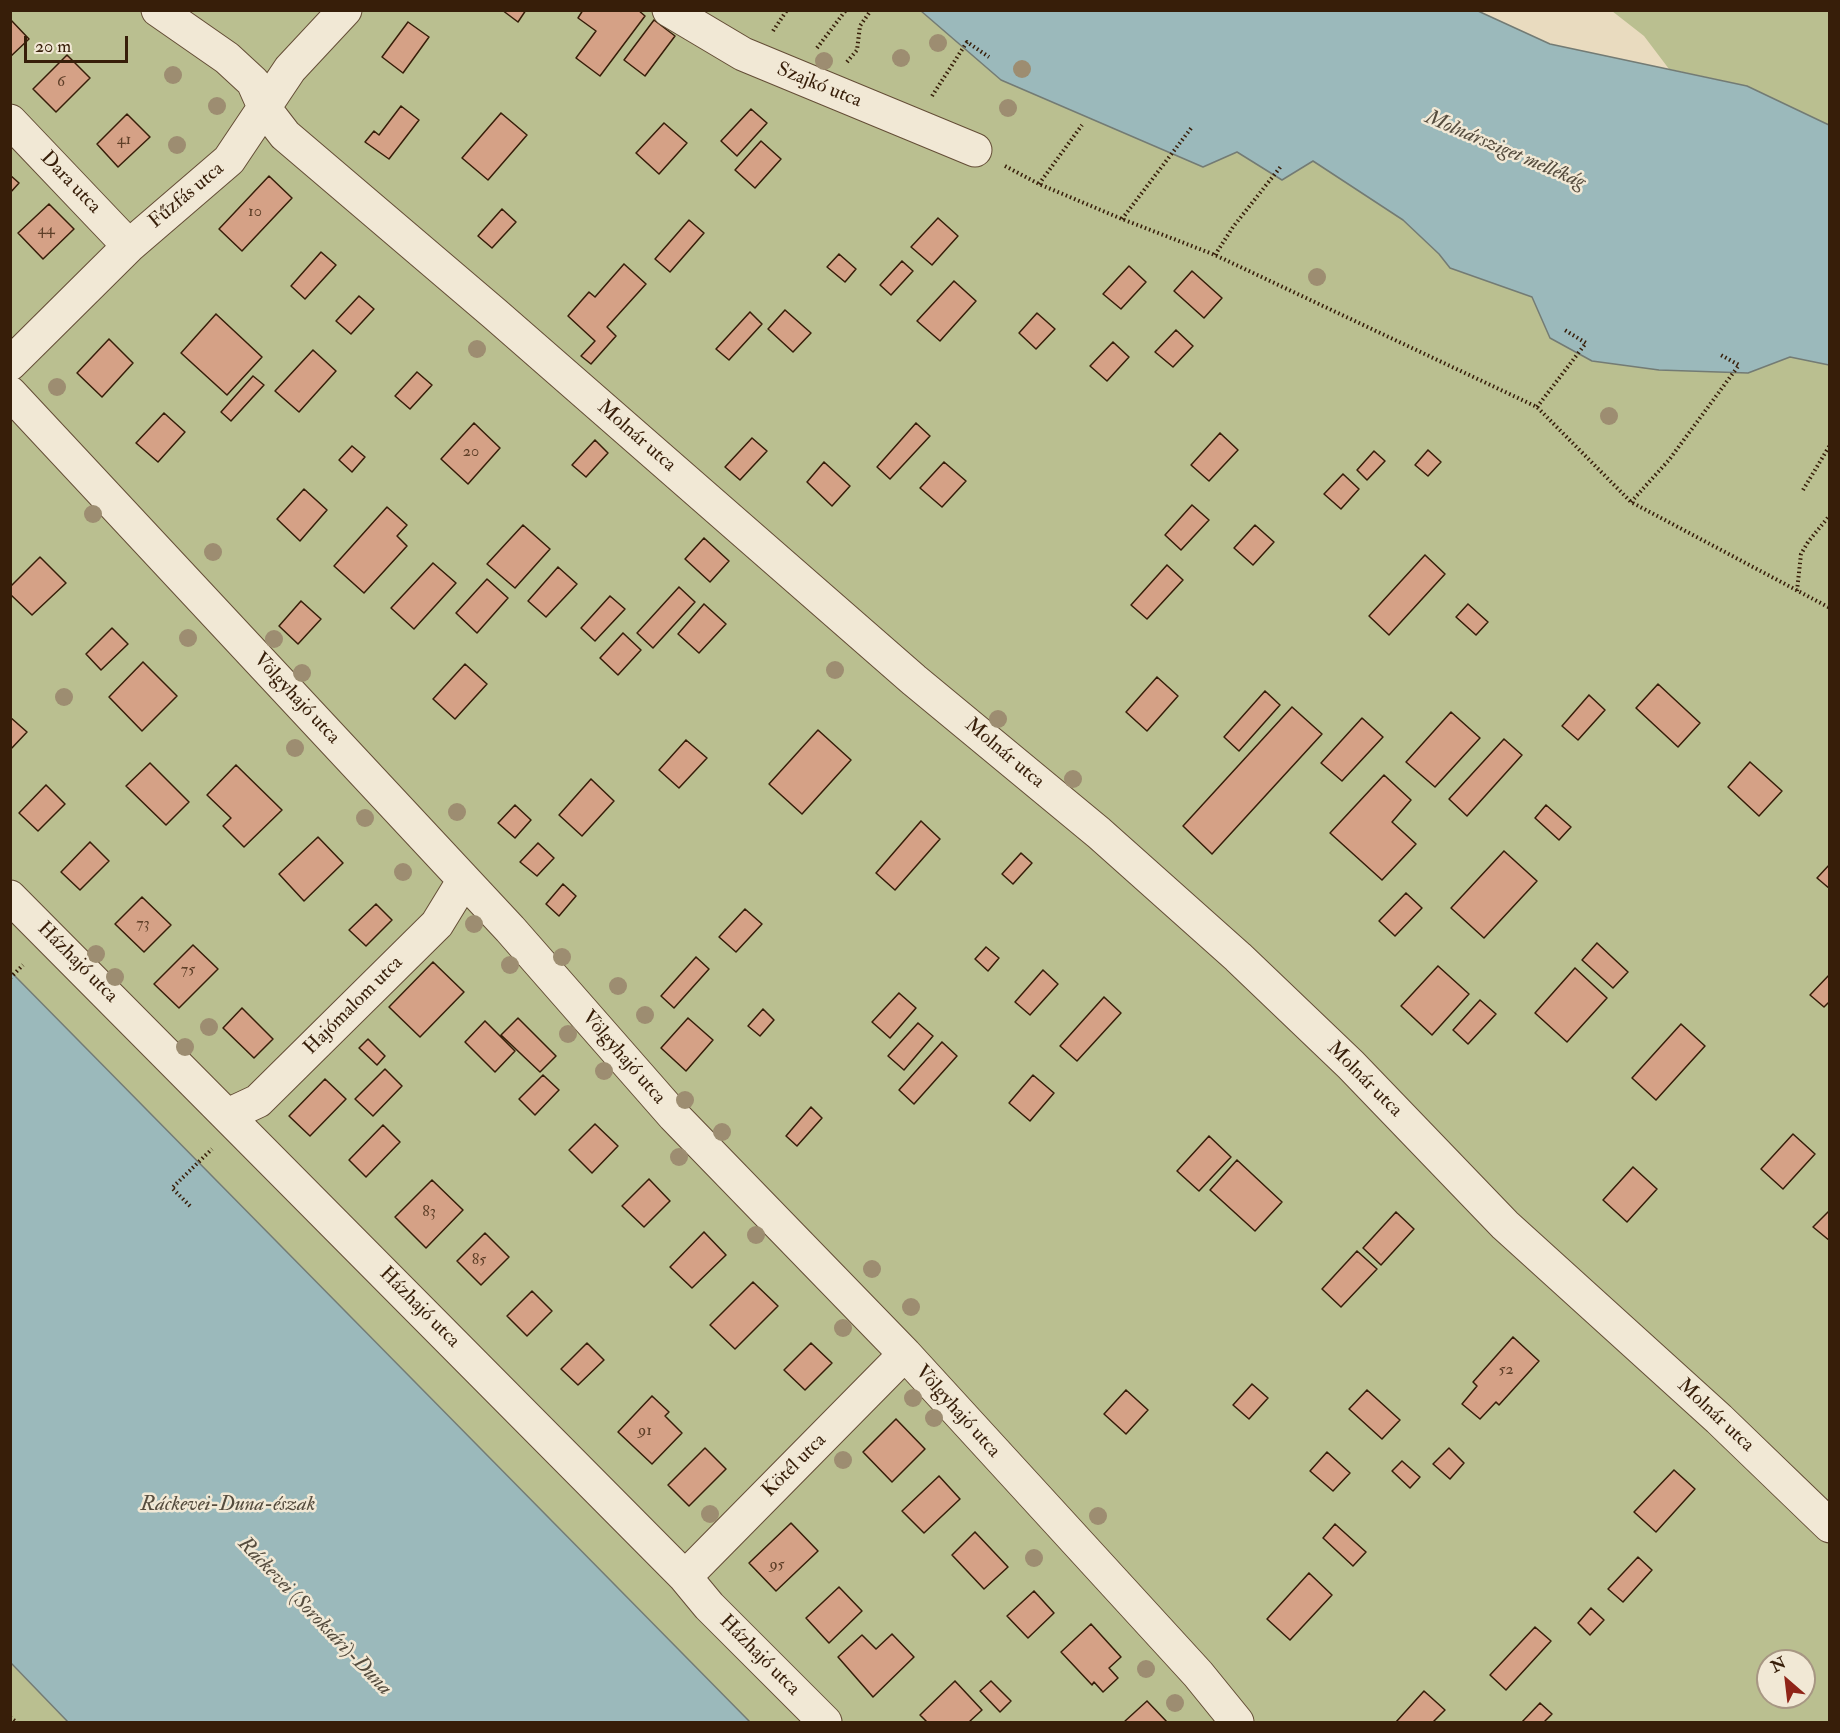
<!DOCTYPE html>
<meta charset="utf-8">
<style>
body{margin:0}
#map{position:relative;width:1840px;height:1733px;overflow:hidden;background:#e9dbbf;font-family:"IM FELL Double Pica",serif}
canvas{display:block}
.frame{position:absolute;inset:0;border:12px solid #371e09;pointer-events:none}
.north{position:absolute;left:1756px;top:1649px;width:60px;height:60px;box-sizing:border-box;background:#f1e8d5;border:2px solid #a79783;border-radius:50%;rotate:332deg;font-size:16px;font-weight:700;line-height:24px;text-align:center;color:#371e09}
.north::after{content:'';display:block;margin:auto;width:21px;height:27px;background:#8f2418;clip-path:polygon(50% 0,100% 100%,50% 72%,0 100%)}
.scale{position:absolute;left:24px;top:36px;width:104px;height:27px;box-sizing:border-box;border:3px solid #371e09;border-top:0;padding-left:8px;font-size:18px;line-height:21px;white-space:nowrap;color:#371e09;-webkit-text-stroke:4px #f1e8d5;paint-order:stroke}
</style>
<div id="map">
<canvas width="1840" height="1733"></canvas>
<div class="frame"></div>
<div class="north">N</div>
<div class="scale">20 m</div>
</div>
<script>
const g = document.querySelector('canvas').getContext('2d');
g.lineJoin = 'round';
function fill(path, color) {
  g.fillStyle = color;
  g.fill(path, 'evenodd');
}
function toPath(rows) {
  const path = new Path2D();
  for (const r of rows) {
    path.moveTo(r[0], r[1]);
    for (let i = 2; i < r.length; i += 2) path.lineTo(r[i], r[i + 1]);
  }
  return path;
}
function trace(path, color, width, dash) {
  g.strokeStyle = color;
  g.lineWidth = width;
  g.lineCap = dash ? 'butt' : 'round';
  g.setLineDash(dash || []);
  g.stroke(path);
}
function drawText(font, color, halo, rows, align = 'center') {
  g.font = font + ' "IM FELL Double Pica",serif';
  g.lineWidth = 5;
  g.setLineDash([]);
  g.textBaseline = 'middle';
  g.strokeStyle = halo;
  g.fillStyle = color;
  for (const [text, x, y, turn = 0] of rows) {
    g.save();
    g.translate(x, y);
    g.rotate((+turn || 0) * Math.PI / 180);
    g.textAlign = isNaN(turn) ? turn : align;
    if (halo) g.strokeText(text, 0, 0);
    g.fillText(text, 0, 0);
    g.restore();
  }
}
fill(toPath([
 [10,11,921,11,1001,80,1203,167,1237,152,1282,180,1313,161,1403,220,1439,254,1450,268,1532,297,1550,338,1748,373,1790,357,1829,365,1829,1722,750,1722,11,972],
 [1768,1661,1804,1661,1804,1697,1768,1697],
 [1612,11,1829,11,1829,125,1747,86,1669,69,1644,36],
 [10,1663,46,1699,68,1722,11,1722]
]), '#babf90');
const water = toPath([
 [921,11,1478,11,1550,44,1747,86,1829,125,1829,365,1790,357,1748,373,1659,370,1592,361,1550,338,1532,297,1450,268,1439,254,1403,220,1313,161,1282,180,1237,152,1203,167,1001,80,921,11],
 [11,972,750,1722,68,1722,11,1663,11,972]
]);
fill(water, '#9bb9bb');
trace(water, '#737b74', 1.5);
const building = toPath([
 [502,10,526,10,518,22,502,10],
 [583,10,638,10,645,16,600,76,576,58,596,31,578,18,583,10],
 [10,19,29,39,10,57,10,19],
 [654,20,675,36,645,76,624,60,654,20],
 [408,22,429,37,403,73,382,57,408,22],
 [67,55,90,78,56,112,33,89,67,55],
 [401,106,419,120,389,159,365,142,374,131,379,135,401,106],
 [751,109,767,123,737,156,721,141,751,109],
 [501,113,527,135,488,180,462,158,501,113],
 [127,114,150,137,118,167,97,144,127,114],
 [664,123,687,143,659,174,636,153,664,123],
 [761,141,781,159,755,188,735,170,761,141],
 [10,175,19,183,10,193,10,175],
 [269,176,292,198,242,251,219,229,269,176],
 [49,204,74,229,43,259,18,233,49,204],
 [502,209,516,222,492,248,478,236,502,209],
 [938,218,958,236,932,265,911,247,938,218],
 [689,220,704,233,670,272,655,259,689,220],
 [321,252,336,265,305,299,291,286,321,252],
 [839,254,856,269,845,282,827,267,839,254],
 [902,261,913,271,891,295,880,285,902,261],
 [624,264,646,284,607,327,616,336,591,364,581,356,595,341,568,316,589,292,595,297,624,264],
 [1129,266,1146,282,1121,309,1103,294,1129,266],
 [1192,271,1222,298,1204,318,1174,291,1192,271],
 [954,281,976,301,940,341,917,321,954,281],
 [359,296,374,309,351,334,336,321,359,296],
 [785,310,811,333,793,352,768,329,785,310],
 [750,312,762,324,729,360,716,349,750,312],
 [1037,313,1055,329,1036,349,1019,333,1037,313],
 [216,314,262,357,227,395,181,353,216,314],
 [1176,330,1193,346,1173,367,1155,352,1176,330],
 [109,339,133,363,102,397,77,373,109,339],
 [1113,342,1129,357,1107,381,1090,366,1113,342],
 [313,350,336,371,299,412,275,391,313,350],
 [417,372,432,385,410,409,395,396,417,372],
 [253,376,264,385,231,421,221,412,253,376],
 [164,413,185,432,158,462,136,443,164,413],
 [474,423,500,448,468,484,441,459,474,423],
 [916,423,930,436,890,479,877,467,916,423],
 [1220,433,1238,450,1209,481,1191,465,1220,433],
 [752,438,767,451,740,480,725,467,752,438],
 [595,440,608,453,586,477,572,465,595,440],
 [352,446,365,457,352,472,339,460,352,446],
 [1428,450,1441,462,1428,476,1415,465,1428,450],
 [1374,451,1385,461,1367,480,1357,470,1374,451],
 [824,462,850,486,832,506,807,482,824,462],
 [944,462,966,481,942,507,920,488,944,462],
 [1343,474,1359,489,1341,509,1324,494,1343,474],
 [304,489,327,510,300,541,277,519,304,489],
 [1192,505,1209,520,1181,550,1165,535,1192,505],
 [387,507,407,525,397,536,407,546,364,593,334,566,387,507],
 [523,525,550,549,515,588,487,564,523,525],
 [1255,525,1274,542,1253,565,1234,548,1255,525],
 [704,538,729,561,710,582,685,559,704,538],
 [1425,555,1445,574,1389,635,1369,616,1425,555],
 [40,557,66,583,32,615,10,594,10,587,40,557],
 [433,563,456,583,414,629,391,608,433,563],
 [1167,565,1183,580,1147,619,1131,605,1167,565],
 [558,567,577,584,546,617,528,601,558,567],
 [487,579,508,598,477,633,456,613,487,579],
 [679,587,695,602,653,648,637,633,679,587],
 [610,596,625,609,595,641,581,628,610,596],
 [301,601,321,619,298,644,279,626,301,601],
 [704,604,726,624,699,653,678,634,704,604],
 [1468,604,1488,622,1476,635,1456,617,1468,604],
 [112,628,128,644,101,670,86,654,112,628],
 [623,633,641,650,618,675,600,658,623,633],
 [143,662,177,696,142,731,109,697,143,662],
 [465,664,487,684,455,719,433,699,465,664],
 [1157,677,1178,696,1147,731,1126,712,1157,677],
 [1658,684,1700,723,1678,747,1636,708,1658,684],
 [1265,691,1280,705,1239,751,1224,737,1265,691],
 [1589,695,1605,710,1578,740,1562,726,1589,695],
 [1292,707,1322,734,1212,854,1183,826,1292,707],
 [1451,712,1480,738,1435,787,1406,762,1451,712],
 [10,717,27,732,10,750,10,717],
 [1362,718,1383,737,1342,781,1321,763,1362,718],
 [818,730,851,760,802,814,769,784,818,730],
 [1504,739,1522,755,1467,816,1449,799,1504,739],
 [686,740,707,758,679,788,659,770,686,740],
 [1750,762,1782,791,1759,816,1728,787,1750,762],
 [150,763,189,802,166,825,126,786,150,763],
 [236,765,282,810,244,847,223,826,231,818,207,795,236,765],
 [1384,775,1411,800,1392,822,1416,844,1382,880,1330,833,1384,775],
 [591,779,614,801,582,836,559,815,591,779],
 [46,785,65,804,38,831,19,813,46,785],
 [515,805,531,820,515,838,498,823,515,805],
 [1546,805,1571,827,1559,840,1535,818,1546,805],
 [921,821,940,839,895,890,876,873,921,821],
 [318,837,343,863,304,901,279,874,318,837],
 [90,842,109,861,80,890,61,872,90,842],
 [538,843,554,858,537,876,520,862,538,843],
 [1504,851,1537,881,1484,938,1451,908,1504,851],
 [1021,853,1032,863,1013,884,1002,874,1021,853],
 [1830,864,1830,889,1817,878,1830,864],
 [563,884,576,896,559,916,546,904,563,884],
 [1406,893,1422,908,1395,936,1379,921,1406,893],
 [142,897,171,925,144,952,115,924,142,897],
 [376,904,392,920,366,946,349,930,376,904],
 [745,909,762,924,736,952,719,937,745,909],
 [1597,943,1628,972,1613,988,1582,960,1597,943],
 [193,945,218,969,179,1008,154,984,193,945],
 [986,947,999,958,988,971,975,959,986,947],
 [696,957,709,969,674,1008,661,996,696,957],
 [433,962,464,992,420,1037,389,1007,433,962],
 [1438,966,1469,994,1432,1035,1401,1006,1438,966],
 [1575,968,1607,998,1567,1042,1535,1013,1575,968],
 [1043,970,1058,984,1030,1015,1015,1002,1043,970],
 [1830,974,1830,1001,1824,1007,1810,995,1830,974],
 [899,993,916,1008,890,1038,872,1022,899,993],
 [1104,997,1121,1013,1077,1061,1060,1046,1104,997],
 [1480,1000,1496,1014,1468,1044,1453,1030,1480,1000],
 [242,1008,273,1039,254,1058,223,1028,242,1008],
 [763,1009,774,1020,760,1036,748,1026,763,1009],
 [518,1018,556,1056,540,1072,501,1035,518,1018],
 [688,1018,713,1040,686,1071,661,1048,688,1018],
 [485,1021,515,1051,495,1072,465,1042,485,1021],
 [918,1023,933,1036,904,1070,888,1056,918,1023],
 [1681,1024,1705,1046,1656,1100,1632,1078,1681,1024],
 [368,1039,385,1056,377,1065,359,1048,368,1039],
 [942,1042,957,1056,914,1104,899,1090,942,1042],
 [385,1069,402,1086,373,1116,355,1099,385,1069],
 [543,1075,559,1090,535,1115,519,1099,543,1075],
 [1033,1075,1054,1093,1030,1121,1009,1103,1033,1075],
 [325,1079,346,1099,310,1136,289,1116,325,1079],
 [811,1107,822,1118,797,1146,786,1136,811,1107],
 [595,1124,618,1146,592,1173,569,1150,595,1124],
 [383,1125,400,1142,366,1177,349,1160,383,1125],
 [1793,1134,1815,1154,1783,1189,1761,1169,1793,1134],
 [1209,1136,1231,1157,1199,1191,1177,1171,1209,1136],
 [1237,1160,1282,1202,1255,1231,1210,1190,1237,1160],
 [1633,1167,1657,1189,1627,1222,1603,1200,1633,1167],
 [649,1179,670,1201,644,1227,622,1206,649,1179],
 [432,1180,463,1210,426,1248,395,1217,432,1180],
 [1830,1210,1830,1241,1813,1227,1830,1210],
 [1396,1212,1414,1229,1381,1265,1363,1248,1396,1212],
 [704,1232,726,1255,692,1288,670,1267,704,1232],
 [485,1233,509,1257,481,1285,457,1261,485,1233],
 [1357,1251,1377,1269,1341,1307,1322,1289,1357,1251],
 [753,1282,778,1306,735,1349,710,1325,753,1282],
 [532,1291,552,1311,527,1336,507,1316,532,1291],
 [1513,1337,1539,1361,1499,1405,1496,1402,1480,1419,1462,1404,1477,1386,1473,1382,1513,1337],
 [587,1343,604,1360,578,1385,561,1369,587,1343],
 [811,1343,832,1363,805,1390,784,1370,811,1343],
 [1252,1384,1268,1398,1249,1419,1233,1405,1252,1384],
 [1126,1390,1148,1410,1126,1434,1104,1414,1126,1390],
 [1367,1390,1400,1420,1382,1439,1349,1409,1367,1390],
 [652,1396,669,1412,665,1416,682,1433,652,1464,618,1432,652,1396],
 [896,1419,925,1449,892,1482,863,1452,896,1419],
 [705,1448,726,1469,689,1506,668,1485,705,1448],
 [1449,1448,1464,1463,1450,1479,1433,1464,1449,1448],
 [1327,1452,1350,1473,1333,1491,1310,1471,1327,1452],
 [1402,1461,1420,1477,1410,1488,1392,1471,1402,1461],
 [1674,1470,1695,1489,1656,1532,1634,1512,1674,1470],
 [939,1476,960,1499,924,1533,902,1511,939,1476],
 [791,1523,818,1551,776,1591,749,1563,791,1523],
 [1335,1524,1366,1552,1353,1566,1323,1538,1335,1524],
 [975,1532,1008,1567,984,1589,952,1555,975,1532],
 [1638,1557,1652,1570,1623,1602,1608,1589,1638,1557],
 [1309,1573,1332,1595,1290,1640,1267,1619,1309,1573],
 [839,1587,862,1611,829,1643,806,1618,839,1587],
 [1034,1591,1054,1613,1028,1638,1007,1616,1034,1591],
 [1591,1608,1604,1620,1590,1635,1578,1623,1591,1608],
 [1091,1624,1121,1657,1109,1668,1118,1678,1103,1692,1094,1682,1092,1685,1061,1652,1091,1624],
 [1535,1627,1551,1641,1506,1690,1490,1675,1535,1627],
 [892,1634,914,1657,873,1697,838,1657,862,1635,876,1649,892,1634],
 [955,1681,982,1710,969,1722,927,1722,920,1715,955,1681],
 [991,1681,1011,1701,1000,1712,980,1691,991,1681],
 [1424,1691,1445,1710,1433,1722,1396,1722,1424,1691],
 [1147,1701,1167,1722,1124,1722,1147,1701],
 [1540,1703,1552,1714,1544,1722,1522,1722,1540,1703]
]);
fill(building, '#d5a186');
trace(building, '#371e09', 1.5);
const minor = toPath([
 [158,10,227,58,253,82,265,109,285,135,495,314,914,680,1099,833,1238,957,1351,1065,1505,1225,1719,1419,1830,1526],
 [669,10,743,54,975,150],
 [10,121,129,246],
 [10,364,129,246,229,160,290,69,345,10],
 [10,393,510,929,674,1116,905,1354,1198,1674,1237,1722],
 [10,897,685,1577,709,1606,825,1722],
 [228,1115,258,1101,437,924,464,880],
 [685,1577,905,1354]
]);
trace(minor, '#644d36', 35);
trace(toPath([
 [773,31,787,10],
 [817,48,846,10],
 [847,62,857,50,860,26,871,10],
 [932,96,967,42,989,57],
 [1005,166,1039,184,1122,219,1215,255,1537,407,1631,502,1830,608],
 [1039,184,1082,125],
 [1122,219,1192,127],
 [1215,255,1233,227,1282,165],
 [1537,407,1586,343,1563,329],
 [1803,490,1830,445],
 [1631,502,1669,460,1739,365,1719,354],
 [1797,591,1801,554,1808,542,1830,515],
 [10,978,23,965],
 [190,1206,172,1188,212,1149],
 [10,1717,16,1722]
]), '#371e09', 4, [1.5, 3]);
trace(minor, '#f1e8d5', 33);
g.fillStyle = '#9d8d71';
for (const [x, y] of [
 [938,43],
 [901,58],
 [824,61],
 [1022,69],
 [173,75],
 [217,106],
 [1008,108],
 [177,145],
 [1317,277],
 [477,349],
 [57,387],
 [1609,416],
 [93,514],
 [213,552],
 [188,638],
 [274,639],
 [835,670],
 [302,673],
 [64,697],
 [998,719],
 [295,748],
 [1073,779],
 [457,812],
 [365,818],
 [403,872],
 [474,924],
 [96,954],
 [562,957],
 [510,965],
 [115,977],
 [618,986],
 [645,1015],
 [209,1027],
 [568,1034],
 [185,1047],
 [604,1071],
 [685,1100],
 [722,1132],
 [679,1157],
 [756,1235],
 [872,1269],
 [911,1307],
 [843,1328],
 [913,1398],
 [934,1418],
 [843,1460],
 [710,1514],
 [1098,1516],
 [1034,1558],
 [1146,1669],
 [1175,1703]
]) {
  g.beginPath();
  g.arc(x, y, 9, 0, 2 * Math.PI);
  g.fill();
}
drawText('16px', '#5e3f28', null, [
 ["6",61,83],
 ["41",124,141],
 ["10",255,213],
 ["44",46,231],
 ["20",471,453],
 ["73",143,925],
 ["75",188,971],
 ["83",429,1213],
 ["85",479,1261],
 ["52",1506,1371],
 ["91",645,1432],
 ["95",777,1566]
]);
drawText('20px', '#371e09', '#f1e8d5', [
 ["Szajkó utca",819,86,22],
 ["Dara utca",70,183,46],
 ["Fűzfás utca",187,196,-40],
 ["Molnár utca",636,437,41],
 ["Völgyhajó utca",296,699,47],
 ["Molnár utca",1004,754,40],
 ["Házhajó utca",77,963,45],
 ["Hajómalom utca",354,1006,-45],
 ["Völgyhajó utca",623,1058,49],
 ["Molnár utca",1364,1080,45],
 ["Házhajó utca",419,1308,45],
 ["Völgyhajó utca",957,1412,48],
 ["Molnár utca",1715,1416,43],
 ["Kötél utca",795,1466,-45],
 ["Házhajó utca",759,1656,45]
]);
drawText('italic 21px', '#554c3e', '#f1e8d5', [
 ["Molnársziget mellékág",1505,151,23],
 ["Ráckevei-Duna-észak",228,1505],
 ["Ráckevei (Soroksári)-Duna",314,1617,46]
]);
</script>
